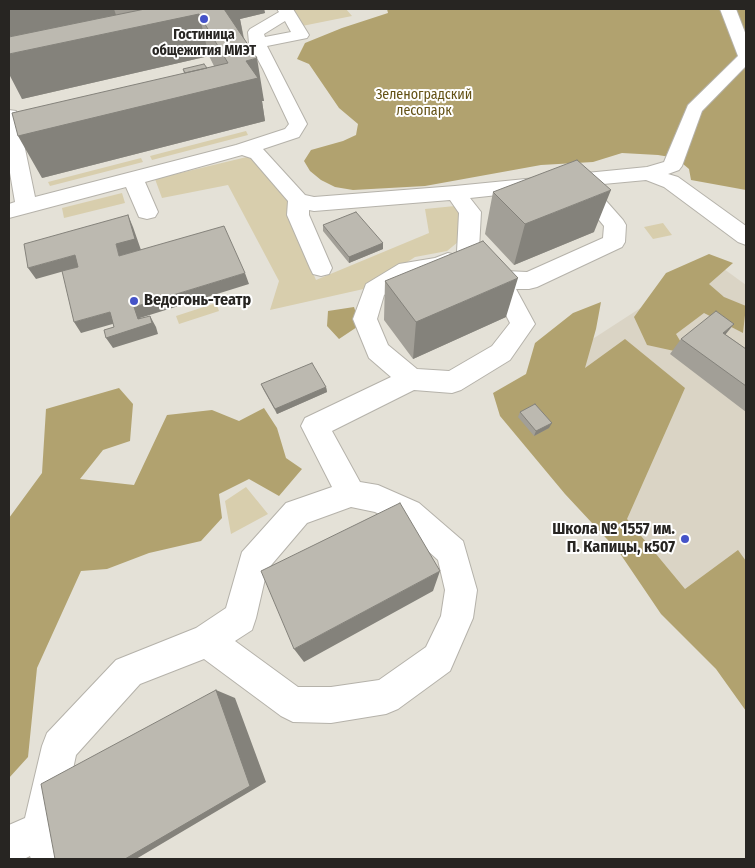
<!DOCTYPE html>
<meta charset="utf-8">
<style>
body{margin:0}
#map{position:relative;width:755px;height:868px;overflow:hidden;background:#e4e1d7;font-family:"Fira Sans Condensed",sans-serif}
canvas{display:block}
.frame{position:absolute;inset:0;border:10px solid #272522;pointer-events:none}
</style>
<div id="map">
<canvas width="755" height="868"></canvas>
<div class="frame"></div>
</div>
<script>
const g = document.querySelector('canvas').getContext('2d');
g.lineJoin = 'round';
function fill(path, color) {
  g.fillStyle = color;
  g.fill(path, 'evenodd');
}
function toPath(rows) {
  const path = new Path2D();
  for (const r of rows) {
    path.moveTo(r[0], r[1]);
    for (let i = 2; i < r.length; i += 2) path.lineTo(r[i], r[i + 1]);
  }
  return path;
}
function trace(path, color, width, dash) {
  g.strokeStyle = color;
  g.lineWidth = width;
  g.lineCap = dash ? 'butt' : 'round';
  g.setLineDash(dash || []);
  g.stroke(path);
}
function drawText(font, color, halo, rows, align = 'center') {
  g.font = font + ' "Fira Sans Condensed",sans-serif';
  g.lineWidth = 4;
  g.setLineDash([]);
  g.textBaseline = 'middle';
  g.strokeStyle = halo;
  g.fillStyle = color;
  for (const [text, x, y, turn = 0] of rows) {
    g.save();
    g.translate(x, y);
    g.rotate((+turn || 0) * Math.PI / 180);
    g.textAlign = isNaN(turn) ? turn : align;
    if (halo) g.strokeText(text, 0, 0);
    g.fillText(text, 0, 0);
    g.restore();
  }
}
fill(toPath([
 [713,261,746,285,746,679,500,399]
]), '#dad4c5');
fill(toPath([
 [291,9,346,9,352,16,302,26],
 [246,131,248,135,152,160,150,156],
 [251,156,290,199,291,223,316,280,429,233,425,209,455,206,463,215,458,242,447,251,415,257,368,288,270,310,279,281,228,185,162,198,155,179],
 [141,158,143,162,50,186,48,182],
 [122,193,125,203,64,218,62,208],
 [663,223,672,235,653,239,644,227],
 [216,303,219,311,179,324,176,316],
 [246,487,268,514,231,534,225,501]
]), '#d8cead');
fill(toPath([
 [387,9,746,9,746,190,691,180,689,169,676,158,658,155,622,153,593,162,541,165,425,186,353,190,335,187,321,180,310,171,304,161,311,150,343,141,356,135,358,124,339,108,309,64,297,59,305,43,342,28,388,13],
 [709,254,733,263,709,284,724,297,746,306,743,333,704,313,676,334,688,354,647,345,634,317,666,273],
 [601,302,596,329,585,368,625,339,685,388,627,519,685,589,738,550,746,561,746,711,716,669,661,614,619,552,565,494,500,416,493,393,526,374,535,343,573,313],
 [354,307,360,325,339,339,327,326,328,311],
 [119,388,133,404,130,441,103,450,80,479,134,485,167,415,212,410,239,421,264,408,277,428,286,458,302,469,279,496,249,479,219,494,222,518,201,541,149,553,107,569,81,571,37,668,28,757,9,778,9,518,42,473,46,409]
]), '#b1a26f');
const minor = toPath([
 [277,9,293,9,309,35,307,38,267,46,307,124,299,137,263,149,305,195,314,197,455,186,647,167,664,162,688,105,738,56,720,9,736,9,746,35,746,66,702,111,682,166,679,170,668,174,678,177,746,226,746,245,738,242,664,187,646,180,582,186,600,194,623,220,626,225,625,242,622,247,537,287,529,289,516,289,535,324,510,360,461,390,452,393,414,390,332,431,360,482,378,485,419,503,463,541,477,590,473,618,450,671,398,709,386,714,331,723,293,722,281,716,204,659,140,684,76,755,60,830,71,859,31,859,30,856,24,859,9,859,9,825,25,818,42,746,47,733,116,660,196,628,226,608,242,552,286,503,332,487,301,426,305,418,391,377,369,358,353,319,366,284,399,264,435,258,448,253,456,255,459,261,456,267,440,273,413,277,384,295,377,319,388,345,417,369,449,371,492,346,510,323,490,284,460,258,457,252,459,213,450,200,314,211,309,210,309,215,332,268,329,274,321,276,313,274,310,268,287,215,288,201,251,158,242,155,145,182,158,212,155,217,147,219,139,217,126,187,9,218,9,204,15,202,9,167,9,110,16,111,18,115,35,197,236,145,285,129,289,124,263,69,249,43,248,32,250,29,279,12,277,9],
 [285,21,291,32,265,37,264,34,285,21],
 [563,188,565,195,586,204,604,226,603,238,527,272,505,271,479,249,481,212,470,198,563,188],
 [351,507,375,512,397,523,438,560,445,590,441,616,426,647,379,680,331,687,298,687,235,641,252,630,256,618,267,570,307,523,351,507]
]);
trace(minor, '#b5b2aa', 2);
fill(minor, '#fff');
fill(toPath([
 [9,9,264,9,265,13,240,19,244,38,264,101,262,101,265,121,42,178,184,73,183,69,207,68,214,66,209,56,22,99],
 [493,192,594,232,514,265,485,234],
 [323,225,383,243,383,249,349,263,323,231],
 [385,281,506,317,413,359,384,320],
 [725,334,746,349,746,412,670,354,681,339],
 [261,384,326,387,327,392,277,414,263,389],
 [520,412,549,428,534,436,518,417]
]), '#a29f97');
fill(toPath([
 [9,9,114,9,116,15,9,37],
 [142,9,182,9,199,14,209,56,22,99,9,74,9,54,147,25],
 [221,9,264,9,265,13,240,19,244,41],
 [257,58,264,101,262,101,265,121,42,178,18,136,246,61],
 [611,190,594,232,514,265,525,224],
 [128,215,133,227,141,250,119,256,116,244],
 [383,243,383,249,349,263,349,257],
 [75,255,82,266,36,279,28,268],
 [245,273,249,284,140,318,143,326,150,316,156,327,158,334,113,348,106,338,134,307],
 [518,278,506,317,413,359,416,322],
 [110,312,116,323,81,333,74,322],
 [734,324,721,340,723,333],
 [326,387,327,392,277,414,275,409],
 [552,423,549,428,534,436,536,431],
 [440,571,433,591,304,662,294,649],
 [216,690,235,698,266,782,136,859,125,859]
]), '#84827b');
const building = toPath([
 [145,9,224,9,257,58,246,61,258,78,18,136,12,113,228,63,199,14,9,54,9,37,145,9],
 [204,64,207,68,185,73,183,69,204,64],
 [577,160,611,190,525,224,493,192,577,160],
 [356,212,383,243,349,257,323,225,356,212],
 [128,215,135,239,116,244,119,256,224,226,245,273,134,307,138,319,150,316,152,323,106,338,104,330,114,327,110,312,74,322,62,271,78,267,75,255,28,268,24,244,128,215],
 [483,241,518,278,416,322,385,281,483,241],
 [716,311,734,324,723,333,746,349,746,386,681,339,716,311],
 [312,363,326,387,275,409,261,384,312,363],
 [535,404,552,423,536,431,520,412,535,404],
 [400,503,440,571,294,649,261,571,400,503],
 [216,690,250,786,125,859,55,859,41,784,216,690]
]);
fill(building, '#bcb9b0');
trace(building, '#84827b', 1);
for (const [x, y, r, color] of [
 [204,19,5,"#4553c8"],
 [134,301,5,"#4553c8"],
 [685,539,5,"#4553c8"]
]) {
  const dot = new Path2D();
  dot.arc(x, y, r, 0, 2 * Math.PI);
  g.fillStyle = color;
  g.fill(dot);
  trace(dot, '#fff', 2);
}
drawText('bold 14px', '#272522', '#fff', [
 ["Гостиница",204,35],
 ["общежития МИЭТ",204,51]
]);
drawText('14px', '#645216', '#fff', [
 ["Зеленоградский",424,95],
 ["лесопарк",424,111]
]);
drawText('bold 16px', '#272522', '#fff', [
 ["Ведогонь-театр",144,301],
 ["Школа № 1557 им.",675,530,"right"],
 ["П. Капицы, к507",675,548,"right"]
], 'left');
</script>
